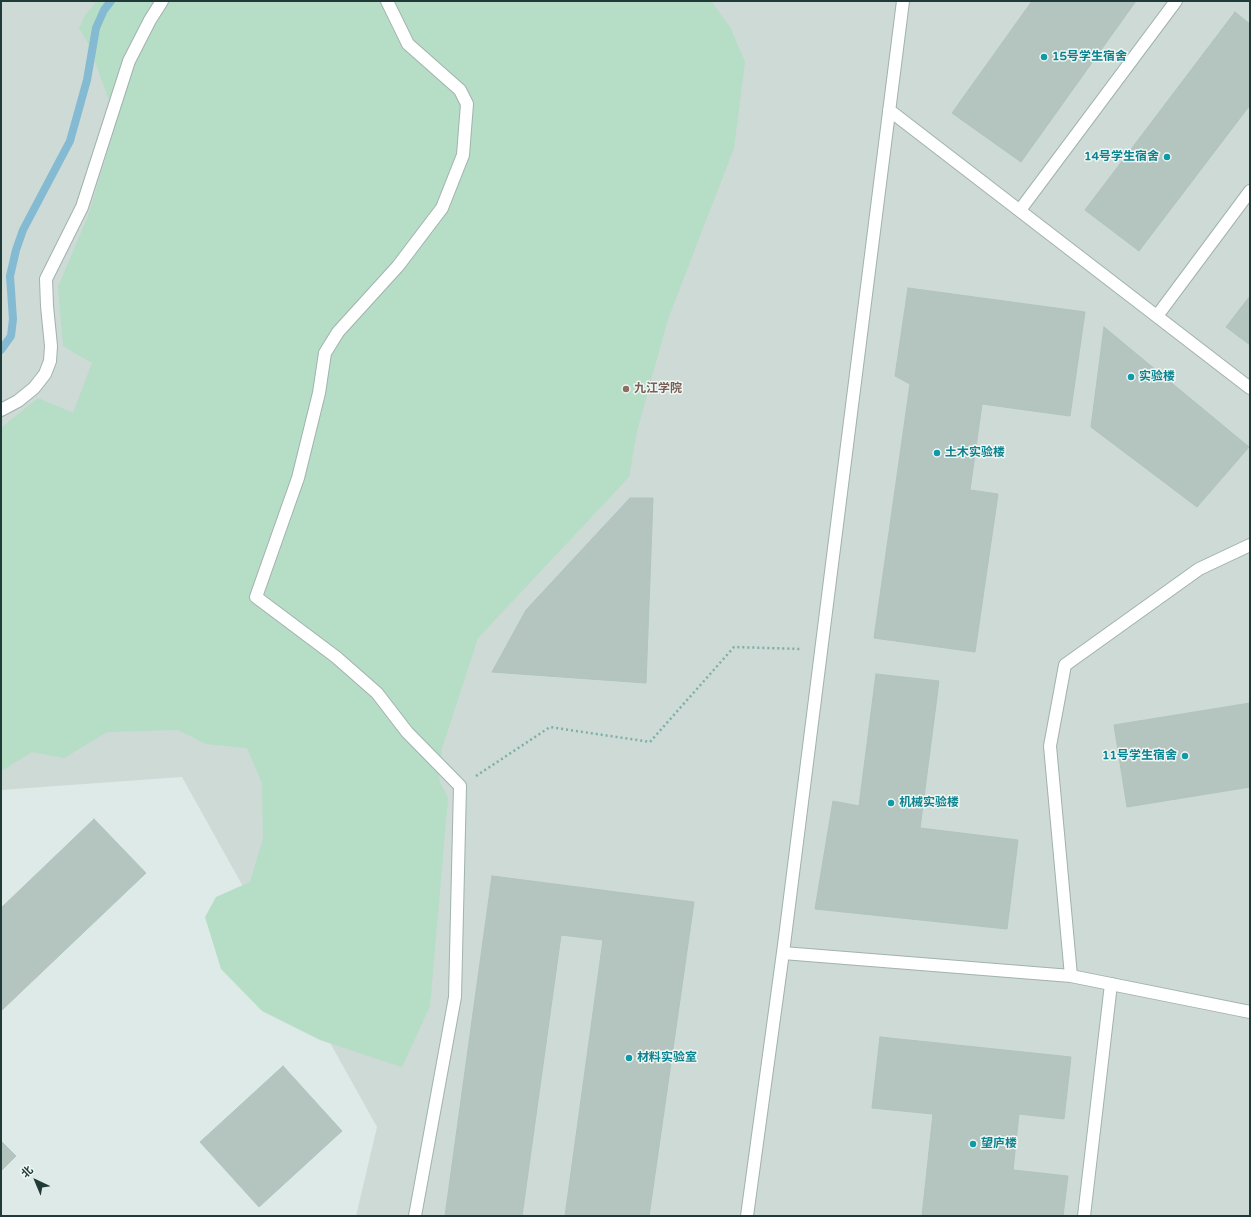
<!DOCTYPE html>
<meta charset="utf-8">
<style>
body{margin:0}
#map{position:relative;width:1251px;height:1217px;overflow:hidden;background:#deeae7;font-family:"Varela Round","Noto Sans SC",sans-serif}
canvas{display:block}
.frame{position:absolute;inset:0;border:2px solid #1f3a37;pointer-events:none}
.north{position:absolute;left:16px;top:1161px;width:40px;height:40px;-webkit-text-stroke:3px #eff7f4;paint-order:stroke;rotate:316deg;font-size:11px;font-weight:700;line-height:16px;text-align:center;color:#1f3a37}
.north::after{content:'';display:block;margin:auto;width:14px;height:18px;background:#1f3a37;clip-path:polygon(50% 0,100% 100%,50% 72%,0 100%)}
</style>
<div id="map">
<canvas width="1251" height="1217"></canvas>
<div class="frame"></div>
<div class="north">北</div>
</div>
<script>
const g = document.querySelector('canvas').getContext('2d');
g.lineJoin = 'round';
function fill(path, color) {
  g.fillStyle = color;
  g.fill(path, 'evenodd');
}
function toPath(rows) {
  const path = new Path2D();
  for (const r of rows) {
    path.moveTo(r[0], r[1]);
    for (let i = 2; i < r.length; i += 2) path.lineTo(r[i], r[i + 1]);
  }
  return path;
}
function trace(path, color, width, dash) {
  g.strokeStyle = color;
  g.lineWidth = width;
  g.lineCap = dash ? 'butt' : 'round';
  g.setLineDash(dash || []);
  g.stroke(path);
}
function drawText(font, color, halo, rows, align = 'center') {
  g.font = font + ' "Varela Round","Noto Sans SC",sans-serif';
  g.lineWidth = 3;
  g.setLineDash([]);
  g.textBaseline = 'middle';
  g.strokeStyle = halo;
  g.fillStyle = color;
  for (const [text, x, y, turn = 0] of rows) {
    g.save();
    g.translate(x, y);
    g.rotate((+turn || 0) * Math.PI / 180);
    g.textAlign = isNaN(turn) ? turn : align;
    if (halo) g.strokeText(text, 0, 0);
    g.fillText(text, 0, 0);
    g.restore();
  }
}
fill(toPath([
 [1,1,1250,1,1250,1216,356,1216,377,1127,182,777,1,790]
]), '#cddad6');
fill(toPath([
 [97,1,711,1,730,27,745,62,734,148,668,319,637,431,629,477,478,638,442,748,439,780,448,798,430,1006,402,1067,320,1040,262,1011,221,969,205,917,216,897,250,882,263,839,262,783,247,748,206,744,178,730,107,732,64,758,32,752,1,771,1,428,38,398,73,413,92,363,63,346,58,287,88,216,115,127,110,103,89,45,79,28,86,14]
]), '#b6ddc6');
trace(toPath([
 [1,350,11,336,13,319,10,276,16,250,23,230,70,141,87,80,96,28,104,10,111,1]
]), '#84bad2', 8);
const building = toPath([
 [1032,1,1136,1,1021,162,952,113,1032,1],
 [1235,12,1250,24,1250,105,1139,251,1085,210,1235,12],
 [908,288,1085,312,1070,416,982,404,970,490,998,494,975,652,874,638,910,384,895,376,908,288],
 [1250,296,1250,345,1226,327,1250,296],
 [1104,327,1249,447,1197,507,1091,427,1104,327],
 [630,498,653,498,646,683,492,672,526,610,630,498],
 [876,674,939,681,920,828,1018,840,1007,929,815,909,833,801,859,806,876,674],
 [1250,703,1250,787,1127,807,1114,725,1250,703],
 [94,819,146,873,1,1011,1,908,94,819],
 [492,876,694,902,649,1216,565,1216,603,940,561,935,522,1216,445,1216,492,876],
 [880,1037,1071,1057,1064,1119,1019,1114,1013,1170,1068,1176,1063,1216,922,1216,933,1114,872,1108,880,1037],
 [283,1066,342,1131,259,1207,200,1142,283,1066],
 [1,1141,16,1156,1,1171,1,1141]
]);
fill(building, '#b4c5c0');
trace(building, '#b1c4bf', 1);
const service = toPath([
 [387,1,408,44,460,90,467,104,463,155,442,208,398,266,338,332,325,353,319,393,298,478,256,597,336,657,377,693,407,732,460,786,455,997,415,1216],
 [889,110,1250,388],
 [1020,210,1176,1],
 [1157,316,1250,191],
 [1,410,18,401,34,388,45,374,50,361,51,346,47,306,46,279,82,207,129,61,150,20,162,1],
 [747,1216,784,945,903,1],
 [1084,1216,1111,984]
]);
const minor = toPath([
 [1250,545,1199,569,1065,665,1050,746,1071,976,1250,1012],
 [783,953,1071,976]
]);
trace(service, '#a1b2af', 14);
trace(minor, '#a1b2af', 14);
trace(toPath([
 [476,776,550,727,650,742,734,647,801,649]
]), '#7eafa7', 2.5, [2, 3]);
trace(service, '#fff', 12);
trace(minor, '#fff', 12);
for (const [x, y, r, color] of [
 [1044,57,4,"#0f9aa8"],
 [1167,157,4,"#0f9aa8"],
 [1131,377,4,"#0f9aa8"],
 [626,389,4,"#8d6e63"],
 [937,453,4,"#0f9aa8"],
 [1185,756,4,"#0f9aa8"],
 [891,803,4,"#0f9aa8"],
 [629,1058,4,"#0f9aa8"],
 [973,1144,4,"#0f9aa8"]
]) {
  const dot = new Path2D();
  dot.arc(x, y, r, 0, 2 * Math.PI);
  g.fillStyle = color;
  g.fill(dot);
  trace(dot, '#eff7f4', 1.5);
}
drawText('bold 12px', '#0d838f', '#eff7f4', [
 ["15号学生宿舍",1052,57],
 ["14号学生宿舍",1159,157,"right"],
 ["实验楼",1139,377],
 ["土木实验楼",945,453],
 ["11号学生宿舍",1177,756,"right"],
 ["机械实验楼",899,803],
 ["材料实验室",637,1058],
 ["望庐楼",981,1144]
], 'left');
drawText('bold 12px', '#785e54', '#eff7f4', [
 ["九江学院",634,389]
], 'left');
</script>
